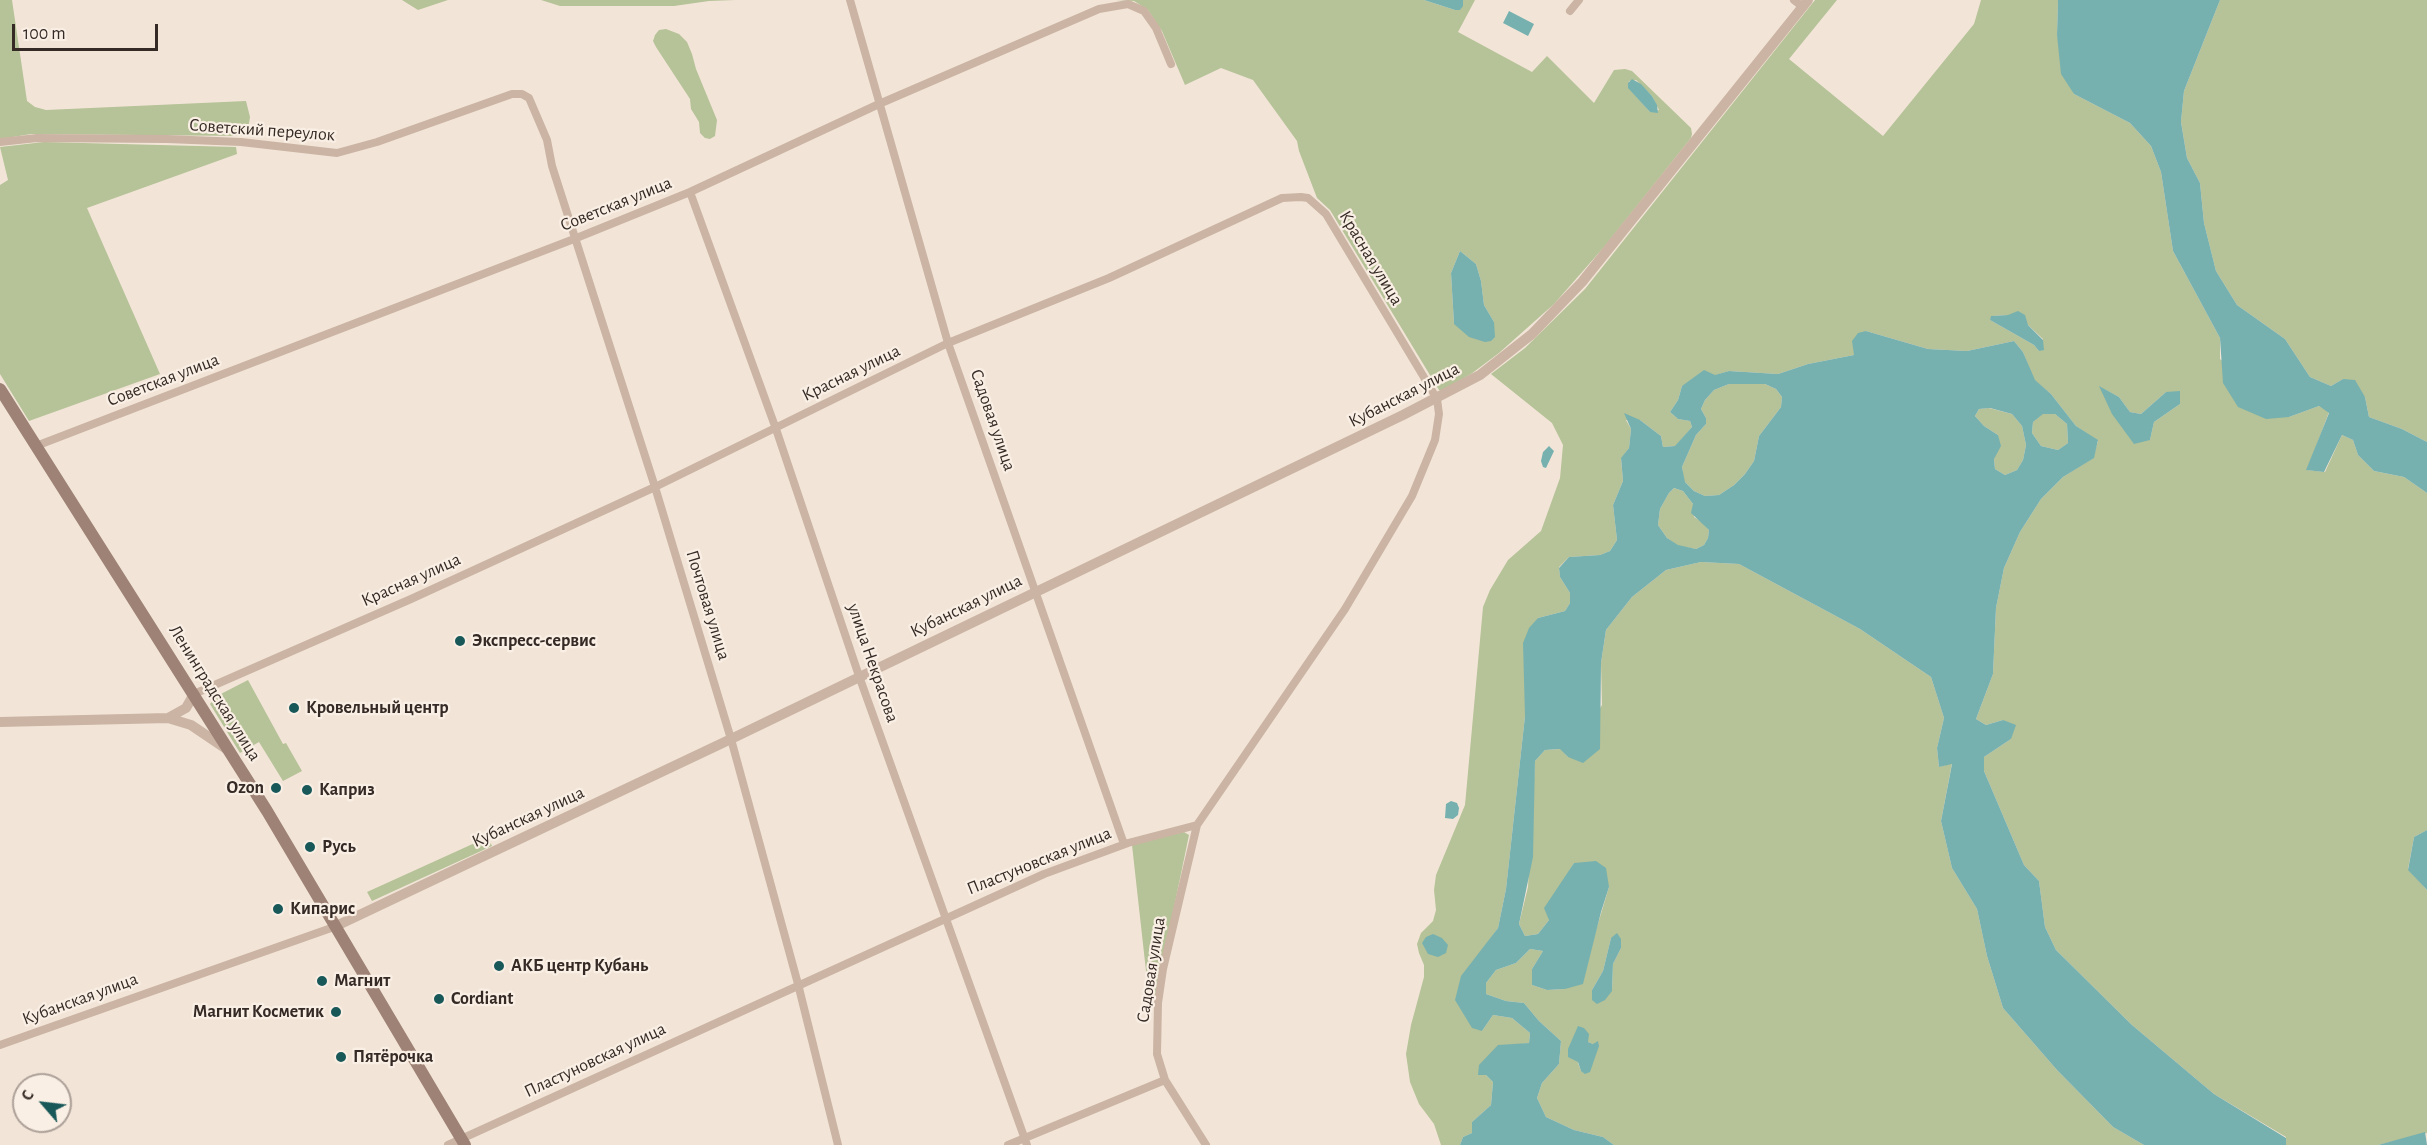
<!DOCTYPE html>
<meta charset="utf-8">
<style>
body{margin:0}
#map{position:relative;width:2427px;height:1145px;overflow:hidden;background:#f2e5d8;font-family:"Alegreya Sans",sans-serif}
canvas{display:block}
.north{position:absolute;left:12px;top:1073px;width:60px;height:60px;box-sizing:border-box;background:#faefe4;border:2px solid #aca098;border-radius:50%;rotate:298deg;font-size:16px;font-weight:700;line-height:24px;text-align:center;color:#362a26}
.north::after{content:'';display:block;margin:auto;width:21px;height:27px;background:#195859;clip-path:polygon(50% 0,100% 100%,50% 72%,0 100%)}
.scale{position:absolute;left:12px;top:24px;width:146px;height:27px;box-sizing:border-box;border:3px solid #362a26;border-top:0;padding-left:8px;font-size:18px;line-height:21px;white-space:nowrap;color:#362a26;-webkit-text-stroke:4px #faefe4;paint-order:stroke}
</style>
<div id="map">
<canvas width="2427" height="1145"></canvas>
<div class="north">С</div>
<div class="scale">100 m</div>
</div>
<script>
const g = document.querySelector('canvas').getContext('2d');
g.lineJoin = 'round';
function fill(path, color) {
  g.fillStyle = color;
  g.fill(path, 'evenodd');
}
function toPath(rows) {
  const path = new Path2D();
  for (const r of rows) {
    path.moveTo(r[0], r[1]);
    for (let i = 2; i < r.length; i += 2) path.lineTo(r[i], r[i + 1]);
  }
  return path;
}
function trace(path, color, width, dash) {
  g.strokeStyle = color;
  g.lineWidth = width;
  g.lineCap = dash ? 'butt' : 'round';
  g.setLineDash(dash || []);
  g.stroke(path);
}
function drawText(font, color, halo, rows, align = 'center') {
  g.font = font + ' "Alegreya Sans",sans-serif';
  g.lineWidth = 4.5;
  g.setLineDash([]);
  g.textBaseline = 'middle';
  g.strokeStyle = halo;
  g.fillStyle = color;
  for (const [text, x, y, turn = 0] of rows) {
    g.save();
    g.translate(x, y);
    g.rotate((+turn || 0) * Math.PI / 180);
    g.textAlign = isNaN(turn) ? turn : align;
    if (halo) g.strokeText(text, 0, 0);
    g.fillText(text, 0, 0);
    g.restore();
  }
}
fill(toPath([
 [0,0,12,0,27,101,35,107,46,110,246,101,250,117,247,136,31,134,0,139],
 [402,0,448,0,418,10],
 [541,0,735,0,709,1,674,6,560,6],
 [1116,0,1424,0,1455,10,1460,10,1463,0,1475,0,1458,32,1532,72,1547,56,1594,103,1614,70,1625,69,1632,71,1691,128,1692,134,1691,138,1604,247,1554,304,1499,353,1471,374,1443,390,1439,390,1330,210,1317,198,1299,151,1297,141,1253,80,1221,68,1185,85,1162,31,1148,10,1134,1],
 [1636,80,1652,96,1659,110,1650,112,1628,87,1629,81],
 [1460,251,1476,264,1481,281,1484,305,1494,322,1454,324,1451,273],
 [1815,0,1837,0,1789,59,1883,136,1974,24,1981,0,2058,0,2057,35,2074,94,2130,123,2151,146,2161,172,2173,251,2220,338,2220,359,2289,417,2319,406,2329,412,2307,470,2325,472,2342,435,2353,440,2358,455,2374,471,2404,477,2427,493,2427,830,2414,837,2408,869,2427,890,2427,1133,2378,1145,2286,1145,2286,1137,2214,1094,2132,1025,2056,950,2045,927,2039,881,2024,865,1984,771,1984,757,2011,739,2003,720,1986,725,1976,719,1993,674,1996,608,2004,568,2020,532,2041,499,2063,477,2093,458,2098,441,2076,426,2051,394,2034,380,2023,352,2014,341,1967,351,1928,349,1866,331,1854,355,1808,364,1778,374,1729,371,1682,386,1678,400,1670,412,1678,419,1690,421,1692,427,1676,446,1663,447,1661,436,1640,420,1626,420,1631,429,1629,448,1621,459,1623,481,1613,505,1617,540,1610,551,1600,555,1569,557,1559,567,1560,577,1570,593,1570,603,1565,611,1538,618,1525,681,1525,716,1506,889,1498,928,1481,952,1482,1031,1493,1015,1512,1018,1530,1033,1529,1043,1515,1045,1486,1075,1493,1082,1491,1105,1472,1122,1472,1133,1463,1137,1460,1145,1441,1145,1434,1124,1419,1104,1410,1082,1406,1054,1411,1025,1424,977,1424,965,1419,953,1417,944,1421,933,1433,921,1436,910,1434,890,1436,875,1465,805,1483,607,1490,590,1508,560,1541,531,1560,478,1563,445,1552,423,1491,374,1525,348,1585,289],
 [2008,315,2028,325,2043,339,2039,351,2034,345,1990,320,1992,316],
 [2100,387,2119,397,2130,412,2141,414,2166,392,2180,404,2154,422,2150,440],
 [2220,0,2427,0,2427,442,2402,429,2369,417,2365,397,2343,379,2331,386,2310,377,2285,339,2237,305,2216,271,2204,223,2200,183,2187,158,2181,122,2184,91],
 [666,29,679,34,687,42,692,54,696,69,717,120,715,136,710,139,705,138,700,133,699,122,691,109,690,99,656,47,653,41,655,35,659,30],
 [44,142,236,147,237,154,87,208,160,374,29,421,0,374,0,185,8,180,0,147],
 [1729,384,1765,384,1776,389,1782,397,1781,407,1759,436,1754,461,1745,474,1734,485,1719,495,1705,496,1694,491,1684,481,1682,467,1696,435,1706,424,1706,418,1701,409,1705,400,1714,390],
 [1989,408,2012,414,2022,426,2026,445,2023,460,2017,470,2005,475,1995,469,1994,459,1998,435,1984,426,1975,416,1979,409],
 [2042,414,2055,414,2067,424,2068,443,2058,450,2041,446,2032,433,2033,422],
 [1674,488,1683,491,1693,504,1694,517,1702,522,1709,530,1708,538,1704,545,1696,549,1678,546,1667,538,1658,525,1660,509,1669,493],
 [1701,562,1739,564,1860,629,1931,677,1944,718,1937,748,1939,767,1952,763,1941,821,1952,868,1977,909,1987,956,2003,1008,2057,1070,2113,1127,2144,1145,1614,1145,1603,1137,1574,1130,1546,1117,1537,1098,1542,1083,1559,1064,1561,1041,1539,1021,1524,1003,1506,1001,1486,994,1486,983,1496,970,1516,963,1530,949,1543,951,1532,969,1532,985,1547,990,1565,989,1591,947,1609,887,1574,863,1561,885,1549,920,1538,934,1525,936,1519,924,1528,887,1535,761,1545,750,1561,749,1568,757,1602,705,1601,663,1606,630,1632,597,1666,570],
 [1611,938,1621,948,1613,964,1612,991,1592,990,1603,971],
 [1588,1042,1593,1044,1581,1071,1578,1063],
 [248,680,283,744,286,743,302,771,283,781,259,742,240,753,210,704,215,697],
 [1184,832,1189,835,1155,999,1149,998,1132,845],
 [488,837,492,846,372,901,367,892]
]), '#b6c297');
fill(toPath([
 [1424,0,1463,0,1463,6,1460,10,1455,10],
 [2058,0,2220,0,2184,91,2181,122,2187,158,2200,183,2204,223,2216,271,2237,305,2285,339,2310,377,2331,386,2343,379,2355,380,2365,397,2369,417,2402,429,2427,442,2427,493,2404,477,2374,471,2358,455,2353,440,2342,435,2324,472,2306,470,2329,413,2319,406,2289,417,2266,419,2238,407,2223,383,2220,338,2173,251,2161,172,2151,146,2130,123,2074,94,2061,74,2057,35],
 [1509,11,1534,24,1528,36,1503,23],
 [1632,79,1641,84,1652,96,1657,105,1658,113,1650,112,1628,88,1628,83],
 [1460,251,1476,264,1481,281,1484,305,1494,322,1495,337,1491,341,1485,342,1469,337,1454,324,1451,273],
 [2018,311,2025,315,2028,325,2043,340,2044,350,2039,351,2034,345,1990,320,1991,316,2008,315],
 [1866,331,1928,349,1967,351,2014,341,2023,352,2035,380,2051,394,2076,426,2098,440,2094,458,2063,477,2041,499,2020,532,2004,568,1996,608,1993,674,1976,719,1986,725,2003,720,2016,725,2011,739,1984,757,1984,771,2024,865,2039,881,2045,927,2056,950,2132,1025,2214,1094,2286,1138,2286,1145,2144,1145,2113,1127,2057,1070,2003,1008,1987,956,1977,909,1952,868,1941,821,1952,764,1939,767,1937,748,1944,718,1931,677,1860,629,1739,564,1701,562,1666,570,1632,597,1606,630,1601,663,1600,749,1583,763,1568,757,1560,749,1545,750,1535,761,1533,857,1519,924,1525,936,1538,934,1549,920,1544,908,1574,863,1596,861,1606,868,1609,887,1601,912,1583,984,1565,989,1547,990,1532,985,1532,969,1543,951,1530,949,1516,963,1496,970,1486,983,1486,994,1506,1001,1524,1003,1539,1021,1561,1041,1559,1064,1542,1083,1537,1098,1546,1117,1574,1130,1603,1137,1614,1145,1460,1145,1463,1137,1472,1133,1472,1122,1491,1105,1493,1082,1486,1075,1478,1075,1479,1065,1498,1045,1529,1043,1530,1033,1512,1018,1493,1015,1482,1031,1472,1028,1455,1000,1461,976,1498,928,1506,889,1525,716,1523,643,1529,628,1538,618,1565,611,1570,603,1570,593,1560,577,1559,568,1569,557,1600,555,1610,551,1617,540,1613,505,1623,481,1621,458,1629,448,1631,429,1624,413,1640,420,1661,436,1663,447,1675,446,1692,427,1690,421,1678,419,1670,412,1678,400,1682,386,1704,370,1715,375,1729,371,1778,374,1808,364,1854,355,1852,341,1858,333],
 [1729,384,1765,384,1776,389,1782,397,1781,407,1759,436,1754,461,1745,474,1734,485,1719,495,1705,496,1694,491,1685,482,1682,467,1696,435,1706,424,1706,418,1701,409,1705,400,1714,390],
 [1990,408,2012,414,2022,426,2026,445,2023,460,2017,470,2005,475,1995,469,1994,459,2001,446,1998,435,1984,426,1975,416,1979,409],
 [2043,414,2055,414,2067,424,2068,443,2058,450,2041,446,2032,433,2033,422],
 [1674,488,1683,491,1693,504,1691,513,1709,530,1708,538,1704,545,1696,549,1678,545,1667,538,1658,525,1660,509,1669,493],
 [2099,386,2119,397,2130,412,2141,414,2166,392,2180,391,2180,404,2154,422,2150,440,2134,444,2112,414],
 [1549,446,1554,451,1546,468,1543,467,1541,461,1543,452],
 [1451,801,1457,803,1459,808,1458,815,1453,819,1445,818,1446,804],
 [2427,830,2427,890,2408,870,2414,837],
 [1617,933,1621,939,1621,948,1613,964,1612,991,1605,1000,1597,1004,1592,1000,1592,990,1603,971,1611,938],
 [1433,934,1442,938,1448,945,1446,953,1438,957,1428,954,1422,943,1426,937],
 [1578,1026,1584,1028,1589,1034,1588,1042,1593,1044,1598,1041,1599,1046,1590,1072,1585,1074,1581,1071,1578,1062,1568,1057,1568,1049],
 [2425,1132,2427,1145,2378,1145]
]), '#76b1b0');
trace(toPath([
 [850,0,948,343,1124,844],
 [1794,0,1803,7],
 [1570,11,1579,0],
 [0,142,37,138,167,139,241,142,337,153,377,142,512,94,522,94,529,98,547,140,552,166,655,487,731,739,798,984,838,1145],
 [690,192,776,429,859,676,1027,1145],
 [36,446,574,239,690,192,879,104,1099,9,1128,4,1144,11,1156,28,1171,64],
 [194,694,411,599,655,487,948,343,1109,278,1282,198,1301,197,1308,198,1326,214,1437,399,1439,414,1435,440,1412,496,1345,609,1197,825,1128,843,1044,874,448,1145],
 [1197,825,1163,969,1158,1003,1157,1054,1165,1080,1206,1145],
 [0,1045,334,927],
 [1008,1145,1165,1080]
]), '#cbb4a3', 8);
trace(toPath([
 [168,718,186,708,194,694],
 [0,722,168,718,191,725,225,748],
 [334,927,731,739,1403,415,1480,375,1532,334,1582,282,1808,0]
]), '#cbb4a3', 10);
trace(toPath([
 [0,389,267,811,465,1145]
]), '#9e8275', 12);
for (const [x, y, r, color] of [
 [460,641,6,"#195859"],
 [294,708,6,"#195859"],
 [276,788,6,"#195859"],
 [307,790,6,"#195859"],
 [310,847,6,"#195859"],
 [278,909,6,"#195859"],
 [499,966,6,"#195859"],
 [322,981,6,"#195859"],
 [439,999,6,"#195859"],
 [336,1012,6,"#195859"],
 [341,1057,6,"#195859"]
]) {
  const dot = new Path2D();
  dot.arc(x, y, r, 0, 2 * Math.PI);
  g.fillStyle = color;
  g.fill(dot);
  trace(dot, '#faefe4', 2);
}
drawText('18px', '#362a26', '#faefe4', [
 ["Советский переулок",262,130,4],
 ["Советская улица",616,204,-22],
 ["Красная улица",1371,258,59],
 ["Красная улица",851,373,-26],
 ["Советская улица",163,380,-21],
 ["Кубанская улица",1404,395,-27],
 ["Садовая улица",993,420,71],
 ["Красная улица",411,580,-24],
 ["Почтовая улица",708,605,73],
 ["Кубанская улица",966,606,-26],
 ["улица Некрасова",873,663,71],
 ["Ленинградская улица",215,693,58],
 ["Кубанская улица",528,817,-25],
 ["Пластуновская улица",1039,861,-22],
 ["Садовая улица",1151,970,-81],
 ["Кубанская улица",80,999,-20],
 ["Пластуновская улица",595,1060,-25]
]);
drawText('bold 18px', '#362a26', '#faefe4', [
 ["Экспресс-сервис",472,641],
 ["Кровельный центр",306,708],
 ["Ozon",264,788,"right"],
 ["Каприз",319,790],
 ["Русь",322,847],
 ["Кипарис",290,909],
 ["АКБ центр Кубань",511,966],
 ["Магнит",334,981],
 ["Cordiant",451,999],
 ["Магнит Косметик",324,1012,"right"],
 ["Пятёрочка",353,1057]
], 'left');
</script>
